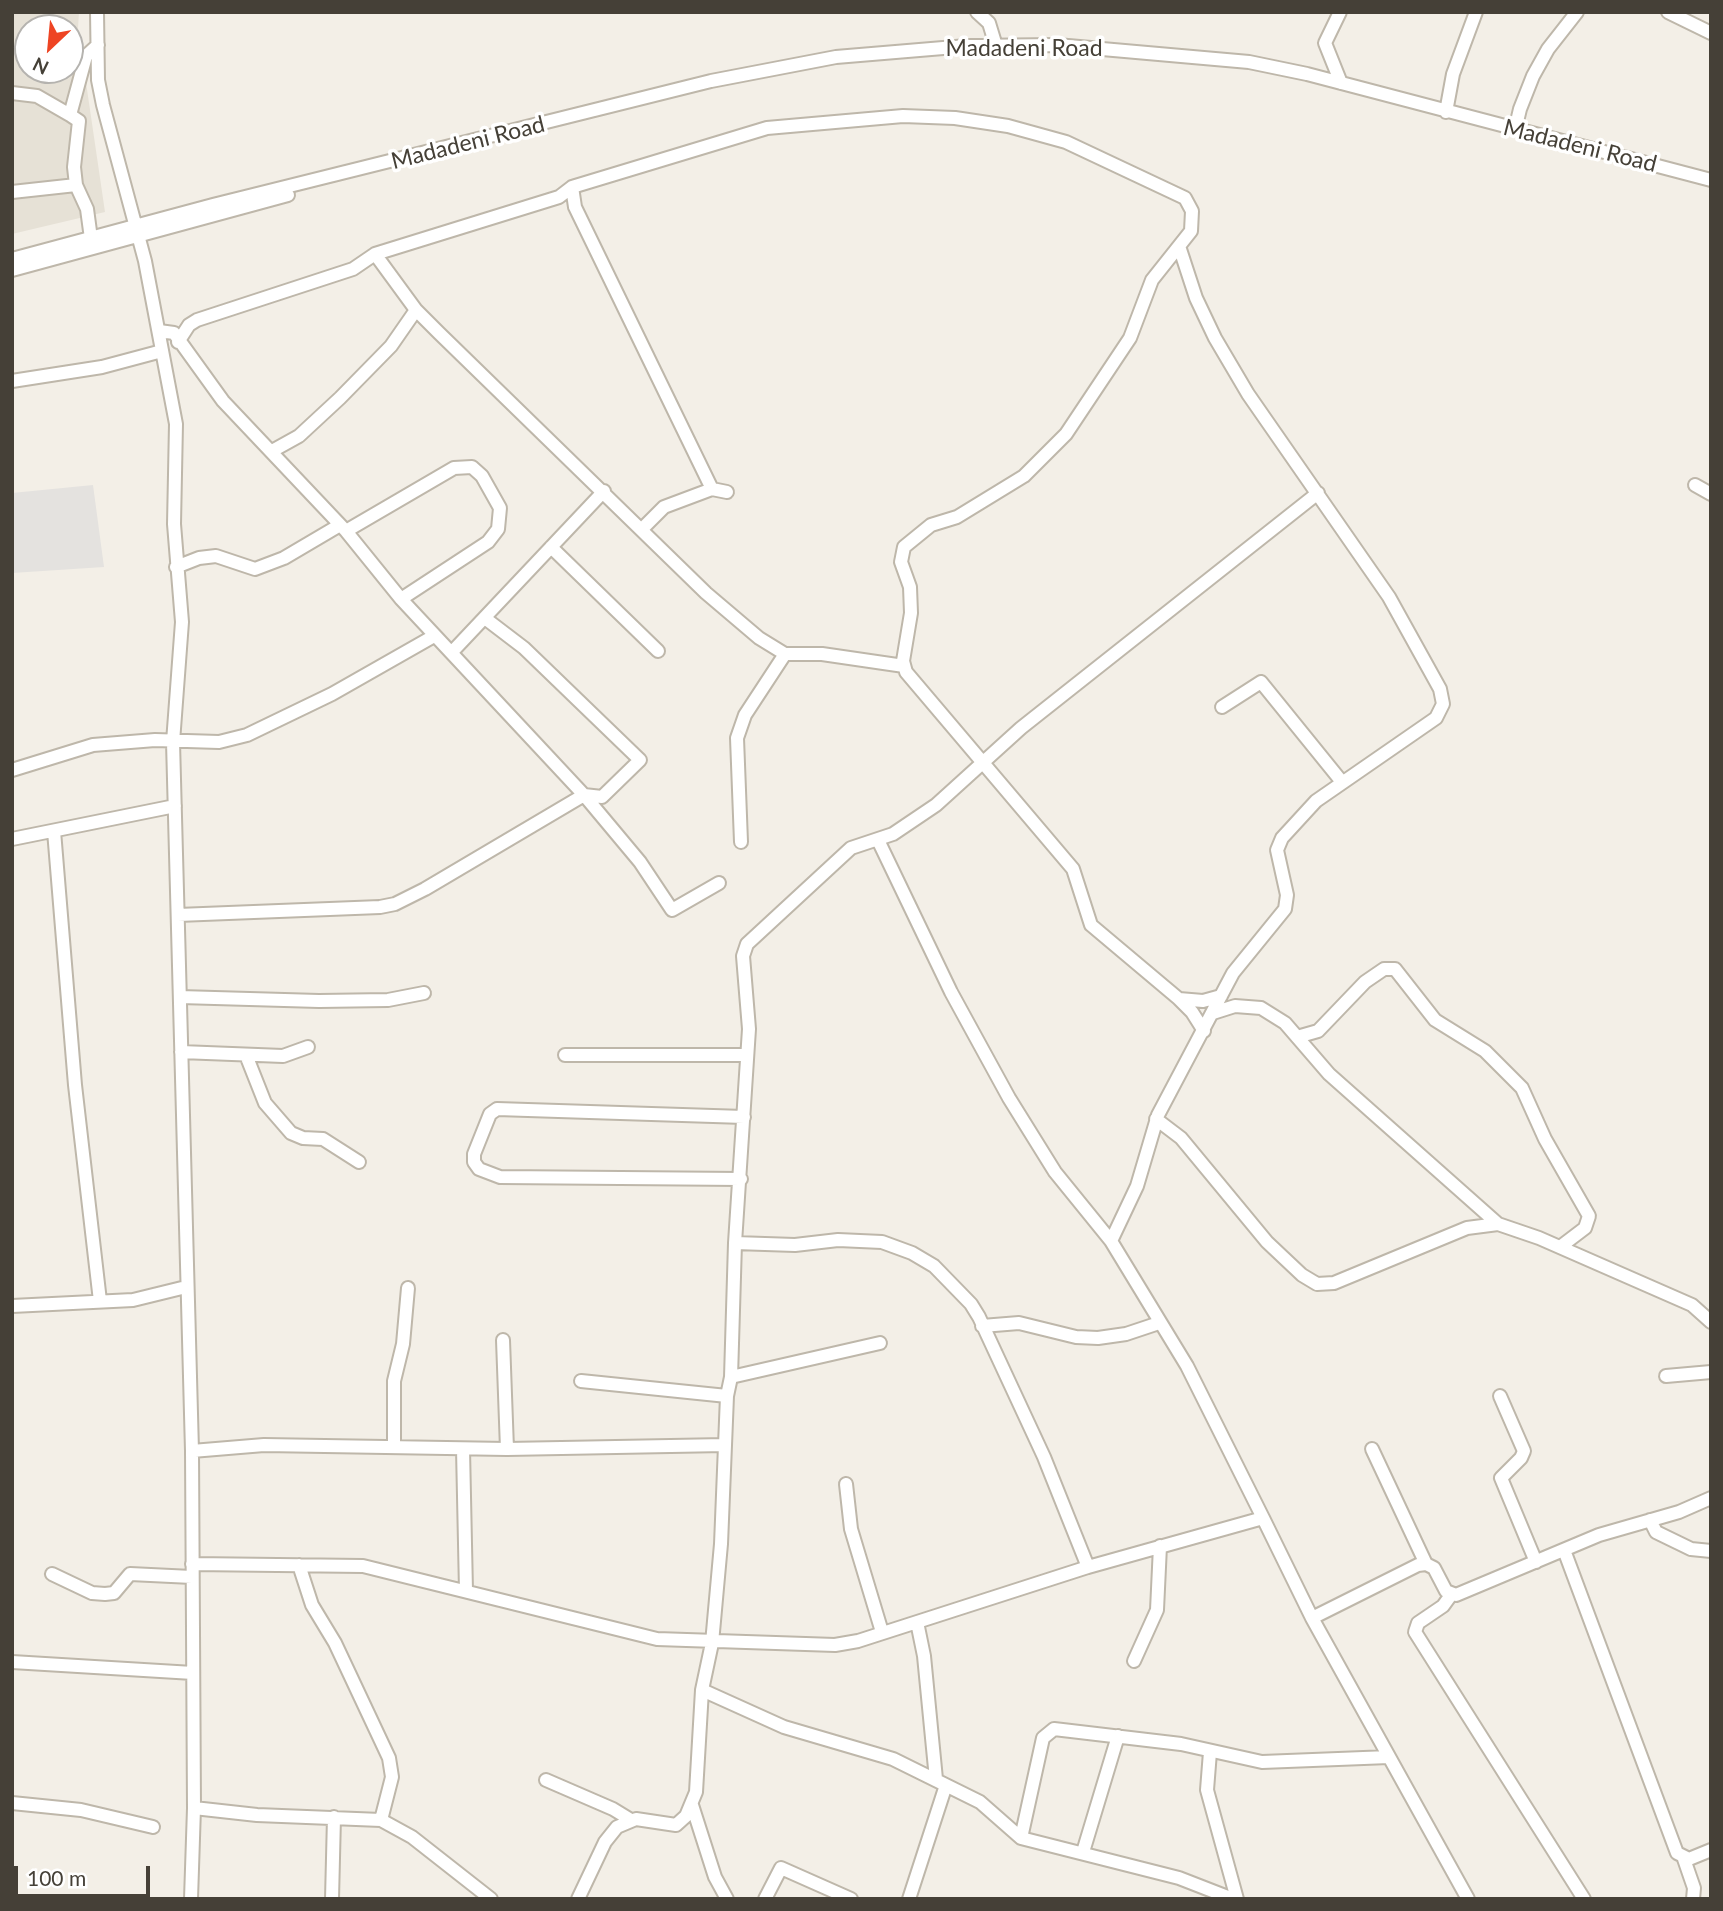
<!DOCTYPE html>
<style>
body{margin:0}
#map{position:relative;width:1723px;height:1911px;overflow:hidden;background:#f3efe7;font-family:Lato,sans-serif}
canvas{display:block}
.frame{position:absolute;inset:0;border:14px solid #454037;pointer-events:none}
.north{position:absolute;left:14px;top:14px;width:70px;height:70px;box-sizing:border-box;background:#fff;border:2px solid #b5b3af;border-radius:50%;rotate:206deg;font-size:19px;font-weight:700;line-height:28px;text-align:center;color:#454037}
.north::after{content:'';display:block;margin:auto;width:24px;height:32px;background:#ee4423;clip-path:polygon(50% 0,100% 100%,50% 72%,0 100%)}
.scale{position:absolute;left:14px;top:1866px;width:136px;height:32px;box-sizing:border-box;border:4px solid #454037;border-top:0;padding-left:9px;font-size:21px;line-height:24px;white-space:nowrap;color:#454037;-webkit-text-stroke:5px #fff;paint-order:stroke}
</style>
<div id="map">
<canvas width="1723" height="1911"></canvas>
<div class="frame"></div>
<div class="north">N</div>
<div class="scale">100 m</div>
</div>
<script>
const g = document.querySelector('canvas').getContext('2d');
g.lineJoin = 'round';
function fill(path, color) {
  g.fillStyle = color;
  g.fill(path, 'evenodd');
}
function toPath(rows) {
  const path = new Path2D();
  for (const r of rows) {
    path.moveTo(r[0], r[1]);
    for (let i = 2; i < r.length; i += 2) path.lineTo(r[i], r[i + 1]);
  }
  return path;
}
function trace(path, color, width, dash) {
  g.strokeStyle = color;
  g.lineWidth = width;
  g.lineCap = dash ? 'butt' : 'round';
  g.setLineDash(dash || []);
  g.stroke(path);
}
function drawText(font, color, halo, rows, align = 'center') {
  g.font = font + ' Lato,sans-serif';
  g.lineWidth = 7;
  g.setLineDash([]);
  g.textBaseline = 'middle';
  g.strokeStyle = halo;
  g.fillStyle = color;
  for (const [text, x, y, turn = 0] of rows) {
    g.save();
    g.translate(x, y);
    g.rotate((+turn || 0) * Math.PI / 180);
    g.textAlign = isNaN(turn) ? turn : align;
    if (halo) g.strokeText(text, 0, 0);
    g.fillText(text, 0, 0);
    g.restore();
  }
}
fill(toPath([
 [12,12,79,12,78,28,105,212,12,234],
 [28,28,70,28,70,70,28,70]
]), '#e6e1d6');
fill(toPath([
 [93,485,104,567,12,573,12,493]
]), '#e4e2df');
const minor = toPath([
 [97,12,98,80,103,105,145,261,176,424,174,524,182,622,173,742,192,1451,194,1808,191,1899],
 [977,12,989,23,996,46],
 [1340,12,1325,43,1341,83],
 [1668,12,1711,33],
 [12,93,37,96,70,115],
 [1446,112,1453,74,1476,12],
 [1515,130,1520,109,1533,76,1548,49,1577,12],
 [572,187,575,207,712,489,727,492],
 [12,192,76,185],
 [92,246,87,209,76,185,74,167,79,121,70,115,86,56,98,45],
 [375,254,416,310,439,333,706,593,759,638,785,654],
 [12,259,213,205,711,81,836,57,967,46,1057,45,1249,62,1307,74,1711,180],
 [12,270,288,195],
 [159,331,174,333,223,401,346,531,401,599,584,795,640,862,672,910,719,883],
 [178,342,189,325,197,320,353,269,375,254,559,197,572,187,767,128,903,116,955,118,1008,126,1066,142,1185,198,1192,211,1191,231,1152,280,1130,338,1066,434,1024,476,957,517,931,525,904,547,901,562,910,587,911,613,903,661,906,672,1073,869,1091,925,1179,999,1192,1012,1204,1031],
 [12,381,102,367,162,351],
 [272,451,299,436,340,398,391,346,416,310],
 [1695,485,1711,494],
 [642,529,664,507,712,489],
 [346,531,454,468,472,467,482,476,500,508,498,529,488,542,401,599],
 [551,547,658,651],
 [176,567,199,558,216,556,255,569,284,558,340,525],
 [452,652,604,491],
 [1222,707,1261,682,1342,782],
 [12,770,93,745,155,740,219,742,247,735,332,694,434,636],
 [54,831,75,1085,100,1301],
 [12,839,175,806],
 [878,840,951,992,1009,1098,1055,1172,1111,1241,1187,1366,1263,1518],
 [741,842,737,738,745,715,785,654,822,654,904,666],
 [178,915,380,907,395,904,425,889,584,795,602,797,640,760,524,648,486,619],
 [180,997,319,1001,388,1000,424,993],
 [1179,999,1203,1001,1221,996],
 [1213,1013,1235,1006,1261,1008,1285,1023,1329,1074,1498,1224],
 [1297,1037,1318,1031,1365,982,1384,969,1395,969,1435,1020,1485,1051,1522,1088,1545,1139,1589,1216,1585,1228,1560,1247],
 [181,1052,283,1056,308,1047],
 [246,1055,265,1103,291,1133,303,1138,323,1139,359,1162],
 [565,1055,747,1055],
 [1156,1119,1181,1138,1267,1242,1302,1275,1317,1284,1334,1283,1467,1228,1498,1224,1539,1238,1692,1305,1711,1322],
 [741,1179,500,1177,479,1169,474,1162,474,1154,490,1114,497,1109,744,1117],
 [1111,1241,1137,1186,1158,1115,1233,973,1285,909,1287,895,1277,850,1282,838,1316,801,1436,718,1443,704,1440,689,1389,597,1248,394,1215,338,1196,298,1179,246],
 [735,1243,795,1245,838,1240,882,1242,912,1253,934,1266,971,1304,979,1317,1044,1457,1088,1567],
 [12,1306,133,1300,186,1287],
 [982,1326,1019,1323,1076,1337,1098,1338,1126,1334,1159,1323],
 [503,1340,507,1449],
 [1666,1376,1711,1372],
 [731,1377,880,1343],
 [581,1381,727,1396],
 [1500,1396,1524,1451,1521,1458,1501,1478,1536,1562],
 [394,1446,394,1381,403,1344,408,1288],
 [463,1449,466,1591],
 [1372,1449,1426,1564],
 [192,1451,264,1445,507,1449,725,1445],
 [846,1484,851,1529,882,1632],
 [1650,1520,1656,1532,1691,1549,1711,1551],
 [1564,1550,1677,1853,1689,1859,1711,1850],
 [192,1564,363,1566,657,1639,835,1645,858,1641,1088,1567,1263,1518,1312,1618,1468,1899],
 [299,1565,312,1605,335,1643,389,1758,392,1777,381,1820],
 [52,1574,92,1593,105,1594,114,1593,130,1574,192,1577],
 [1451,1595,1443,1606,1418,1623,1415,1632,1584,1899],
 [1312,1618,1418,1565,1426,1564,1434,1568,1446,1591,1456,1595,1599,1535,1679,1512,1711,1498],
 [917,1622,924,1656,936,1779],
 [1134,1661,1157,1610,1160,1546],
 [12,1662,193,1673],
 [702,1690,784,1727,893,1759,980,1802,1021,1838,1179,1878,1233,1899],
 [1210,1752,1207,1790,1237,1899],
 [546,1780,613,1809,631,1820],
 [12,1803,81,1810,153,1827],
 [692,1805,715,1877,727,1899],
 [194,1808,257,1815,381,1820,412,1837,491,1899],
 [1021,1838,1043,1738,1054,1729,1181,1744,1262,1762,1389,1757],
 [1083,1852,1118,1736],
 [1684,1859,1694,1888,1693,1899],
 [332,1899,334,1817],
 [578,1899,605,1842,617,1827,636,1819,676,1825,686,1816,696,1792,702,1690,712,1643,721,1544,727,1396,731,1377,735,1243,749,1029,743,956,747,944,851,848,893,834,936,805,1021,728,1318,493],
 [765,1899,781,1868,851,1899],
 [909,1899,946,1785]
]);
trace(minor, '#beb7aa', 16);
trace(minor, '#fff', 12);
drawText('23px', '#454037', '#fff', [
 ["Madadeni Road",1024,49],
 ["Madadeni Road",468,143,-14],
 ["Madadeni Road",1580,146,14]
]);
</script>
